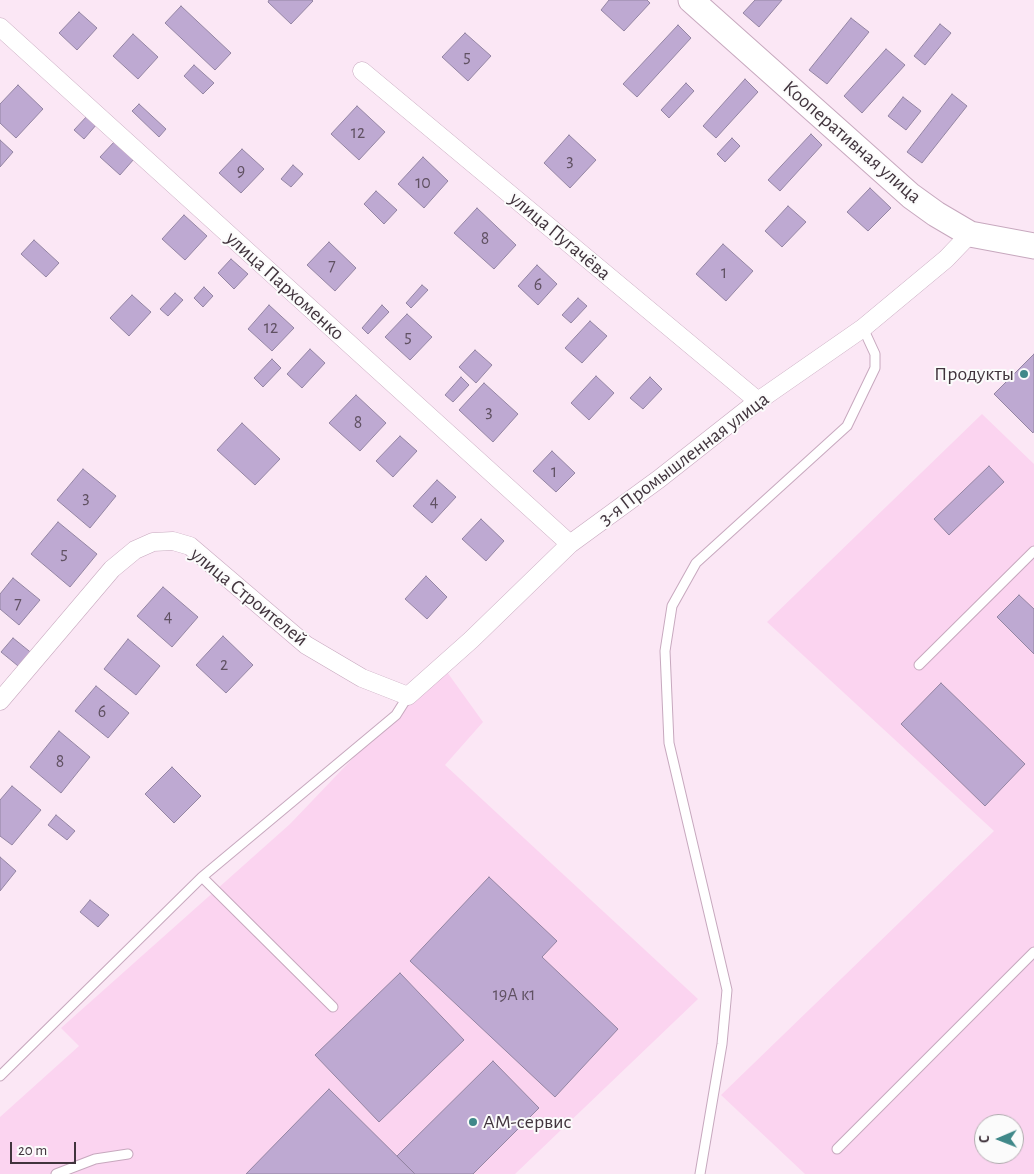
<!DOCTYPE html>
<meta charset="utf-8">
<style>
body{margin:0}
#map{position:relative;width:1034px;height:1174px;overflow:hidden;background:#fbe7f5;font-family:"Alegreya Sans",sans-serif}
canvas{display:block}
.north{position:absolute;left:974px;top:1114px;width:50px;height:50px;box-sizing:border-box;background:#fbfbfb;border:1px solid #b1abaf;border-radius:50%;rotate:269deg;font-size:14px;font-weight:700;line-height:20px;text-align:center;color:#41343d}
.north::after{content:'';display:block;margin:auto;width:18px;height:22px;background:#408889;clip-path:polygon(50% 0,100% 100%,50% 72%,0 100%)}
.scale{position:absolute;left:10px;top:1142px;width:66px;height:22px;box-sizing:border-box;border:2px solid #41343d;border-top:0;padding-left:6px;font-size:15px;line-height:18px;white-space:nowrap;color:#41343d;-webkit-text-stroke:4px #fbfbfb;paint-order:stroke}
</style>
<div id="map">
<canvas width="1034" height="1174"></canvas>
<div class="north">С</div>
<div class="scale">20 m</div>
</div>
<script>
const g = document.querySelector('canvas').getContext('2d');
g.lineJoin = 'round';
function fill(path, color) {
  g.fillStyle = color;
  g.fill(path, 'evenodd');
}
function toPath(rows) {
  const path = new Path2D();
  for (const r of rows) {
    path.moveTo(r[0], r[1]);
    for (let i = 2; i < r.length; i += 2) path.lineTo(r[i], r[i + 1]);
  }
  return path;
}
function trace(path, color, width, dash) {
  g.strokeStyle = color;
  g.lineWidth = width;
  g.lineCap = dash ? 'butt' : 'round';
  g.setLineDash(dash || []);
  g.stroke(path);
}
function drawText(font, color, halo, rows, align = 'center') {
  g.font = font + ' "Alegreya Sans",sans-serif';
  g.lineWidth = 4;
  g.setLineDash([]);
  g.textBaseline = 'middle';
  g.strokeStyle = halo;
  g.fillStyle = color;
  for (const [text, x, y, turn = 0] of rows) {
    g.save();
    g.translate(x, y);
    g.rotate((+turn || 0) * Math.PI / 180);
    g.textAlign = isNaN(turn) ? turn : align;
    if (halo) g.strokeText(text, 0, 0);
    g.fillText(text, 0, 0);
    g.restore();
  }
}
fill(toPath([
 [982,414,1034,464,1034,1174,805,1174,721,1095,994,831,767,622],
 [984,1124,1014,1124,1014,1154,984,1154],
 [442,665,483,722,445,765,698,999,515,1174,0,1174,0,1117,79,1046,61,1028,290,824]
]), '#fbd4f0');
const building = toPath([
 [269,0,312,0,313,1,291,24,268,2,269,0],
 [609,0,647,0,650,3,624,31,601,10,609,0],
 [755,0,782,0,759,27,743,13,755,0],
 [181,6,231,53,215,70,165,23,181,6],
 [79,12,97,28,77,50,59,33,79,12],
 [851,18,869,32,827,84,809,70,851,18],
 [940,24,951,33,925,65,914,56,940,24],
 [678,25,691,38,637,97,623,84,678,25],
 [465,33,491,56,468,81,442,57,465,33],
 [133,34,158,57,138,79,113,56,133,34],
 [886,49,905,65,862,113,844,96,886,49],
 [194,65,214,83,203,94,184,76,194,65],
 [745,79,758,92,716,138,703,126,745,79],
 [686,83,694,91,669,118,661,110,686,83],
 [18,85,43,109,16,138,0,123,0,104,18,85],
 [952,94,967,106,922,163,907,152,952,94],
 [903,97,921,111,906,130,888,116,903,97],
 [139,104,166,129,159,137,132,111,139,104],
 [357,106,385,132,359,160,331,134,357,106],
 [88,115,97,124,84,139,74,130,88,115],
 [811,134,822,145,780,191,768,180,811,134],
 [569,135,596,160,570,188,544,163,569,135],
 [732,138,740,146,725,162,717,154,732,138],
 [0,140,13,152,0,167,0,140],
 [115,141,134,159,120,175,100,157,115,141],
 [242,149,264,169,241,193,219,173,242,149],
 [423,157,448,181,424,208,398,184,423,157],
 [293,165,303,174,291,187,281,179,293,165],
 [870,188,891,208,868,231,847,212,870,188],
 [376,191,397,210,384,224,364,204,376,191],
 [788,206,806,222,782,247,765,231,788,206],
 [477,208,516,245,494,269,454,233,477,208],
 [184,215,207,236,185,260,162,239,184,215],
 [34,240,59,263,46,277,21,254,34,240],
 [329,242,356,268,335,291,307,265,329,242],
 [723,244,753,271,726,301,696,274,723,244],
 [231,259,248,274,234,289,218,273,231,259],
 [537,265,557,284,538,305,518,286,537,265],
 [422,285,428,290,411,308,406,303,422,285],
 [204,287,213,296,203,307,194,298,204,287],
 [175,293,183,300,168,316,160,309,175,293],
 [132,295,151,312,129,336,110,318,132,295],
 [578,298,587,306,571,323,562,315,578,298],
 [269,305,294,328,272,351,248,329,269,305],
 [382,305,389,312,368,334,362,328,382,305],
 [407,314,432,337,410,360,385,337,407,314],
 [590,321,607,336,582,363,565,348,590,321],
 [310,349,325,363,302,388,287,374,310,349],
 [475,350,492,365,476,383,459,367,475,350],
 [1034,354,1034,431,1033,433,994,394,1034,354],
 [272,359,281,368,263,387,254,378,272,359],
 [596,376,614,393,589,420,571,403,596,376],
 [461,377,469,385,453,402,445,395,461,377],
 [650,377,662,389,643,409,630,398,650,377],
 [484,383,518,414,493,442,459,410,484,383],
 [356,395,386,423,360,451,329,423,356,395],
 [242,423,280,459,255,485,217,450,242,423],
 [400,436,417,451,393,477,376,461,400,436],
 [552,451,575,473,556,492,533,471,552,451],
 [989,466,1004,482,949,535,934,519,989,466],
 [83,469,116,496,90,528,57,500,83,469],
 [437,480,456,497,432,523,413,506,437,480],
 [481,519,504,541,486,561,462,539,481,519],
 [58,522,97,554,70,587,31,554,58,522],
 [426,576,447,597,427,619,405,599,426,576],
 [13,578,40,600,19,625,0,609,0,594,13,578],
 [163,587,198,617,172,647,137,616,163,587],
 [1019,595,1034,609,1034,654,997,617,1019,595],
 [223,636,253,665,226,693,196,665,223,636],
 [13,638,34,655,23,670,1,652,13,638],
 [128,639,160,666,136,695,104,669,128,639],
 [941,683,1025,764,985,806,901,724,941,683],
 [96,686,129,713,108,738,75,711,96,686],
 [59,731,90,757,61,793,30,767,59,731],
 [172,767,201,796,174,823,145,794,172,767],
 [12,786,41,810,12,845,0,836,0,800,12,786],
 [56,815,75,831,67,840,48,825,56,815],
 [0,857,16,871,0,891,0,857],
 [489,877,557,941,542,957,618,1029,555,1097,410,961,489,877],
 [90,900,109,915,98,927,80,912,90,900],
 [400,973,464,1040,379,1122,315,1055,400,973],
 [493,1061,539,1108,473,1174,415,1174,397,1156,493,1061],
 [329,1089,415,1174,246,1174,329,1089]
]);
fill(building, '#bea9d2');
trace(building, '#9485a3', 1);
const lane = toPath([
 [919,665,1034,551],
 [202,877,333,1007],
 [0,1076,202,877,396,715,408,696],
 [837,1149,1034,952],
 [56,1174,95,1159,128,1154],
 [700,1174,722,1044,727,990,669,743,665,651,672,606,696,563,847,426,875,368,875,354,863,328]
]);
const street = toPath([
 [0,27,570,544],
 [362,71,758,401],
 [0,701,112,569,135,550,153,542,173,541,190,546,306,645,362,678,408,696,471,640,570,544,659,479,758,401,863,328,946,259,970,234]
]);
const secondary = toPath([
 [691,0,911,196,936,214,970,234,1034,246]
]);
trace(lane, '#c7a8be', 11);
trace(street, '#c7a8be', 19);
trace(secondary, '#c7a8be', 27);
trace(lane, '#fff', 9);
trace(street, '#fff', 18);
trace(secondary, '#fff', 25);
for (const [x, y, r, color] of [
 [1024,374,5,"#408889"],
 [473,1122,5,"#408889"]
]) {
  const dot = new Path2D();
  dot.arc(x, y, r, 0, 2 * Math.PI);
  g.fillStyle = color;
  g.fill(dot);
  trace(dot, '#fbfbfb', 2);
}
drawText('18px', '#605162', null, [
 ["5",467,57],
 ["12",358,133],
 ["3",570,161],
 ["9",241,171],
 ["10",423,183],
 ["8",485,239],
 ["7",332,266],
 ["1",724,273],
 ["6",538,285],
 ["12",271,328],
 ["5",408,337],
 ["3",489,412],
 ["8",358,423],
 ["1",554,472],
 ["3",86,498],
 ["4",434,502],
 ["5",64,554],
 ["7",18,604],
 ["4",168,617],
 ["2",224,665],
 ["6",102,712],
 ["8",60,762],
 ["19А к1",514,995]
]);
drawText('20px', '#41343d', '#fbfbfb', [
 ["Кооперативная улица",852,142,41],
 ["улица Пугачёва",560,236,40],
 ["улица Пархоменко",285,286,42],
 ["3-я Промышленная улица",684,459,-37],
 ["улица Строителей",249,597,39]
]);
drawText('20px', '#41343d', '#fbfbfb', [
 ["Продукты",1014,374],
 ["АМ-сервис",483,1122,"left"]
], 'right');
</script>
